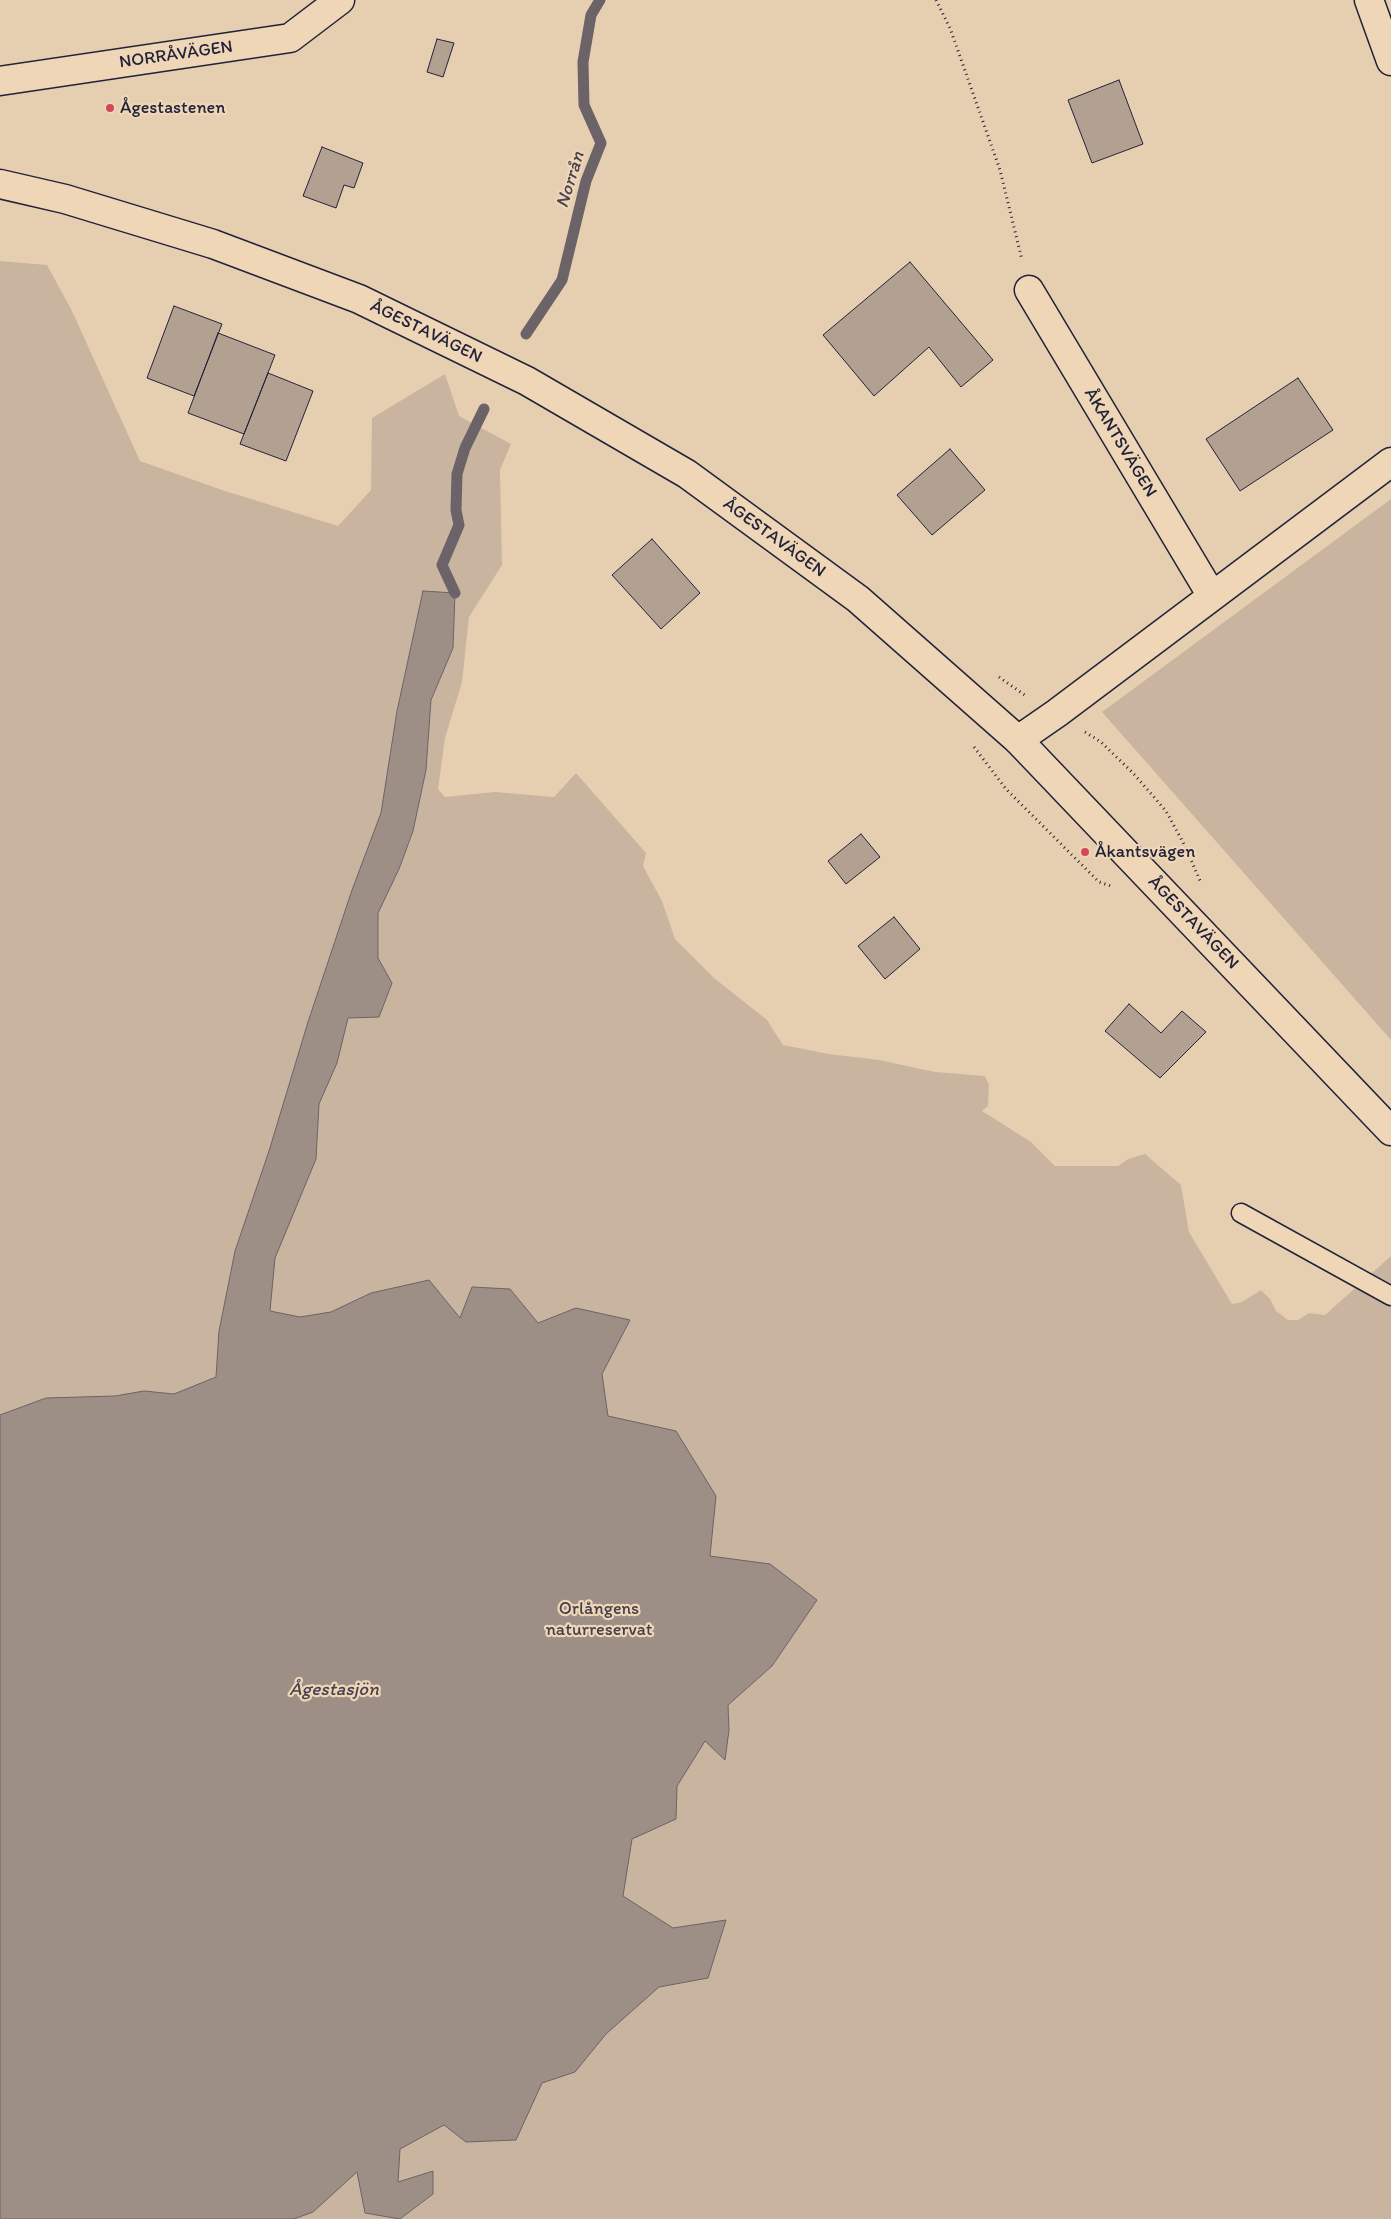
<!DOCTYPE html>
<meta charset="utf-8">
<style>
body{margin:0}
canvas{display:block;background:#e6cfb1}
</style>
<canvas width="1391" height="2219"></canvas>
<script>
const g = document.querySelector('canvas').getContext('2d');
g.lineJoin = 'round';
function fill(path, color) {
  g.fillStyle = color;
  g.fill(path, 'evenodd');
}
function toPath(rows) {
  const path = new Path2D();
  for (const r of rows) {
    path.moveTo(r[0], r[1]);
    for (let i = 2; i < r.length; i += 2) path.lineTo(r[i], r[i + 1]);
  }
  return path;
}
function trace(path, color, width, dash) {
  g.strokeStyle = color;
  g.lineWidth = width;
  g.lineCap = dash ? 'butt' : 'round';
  g.setLineDash(dash || []);
  g.stroke(path);
}
function drawText(font, color, halo, rows, align = 'center') {
  g.font = font + ' Itim,sans-serif';
  g.lineWidth = 4.5;
  g.setLineDash([]);
  g.textBaseline = 'middle';
  g.strokeStyle = halo;
  g.fillStyle = color;
  for (const [text, x, y, turn = 0] of rows) {
    g.save();
    g.translate(x, y);
    g.rotate((+turn || 0) * Math.PI / 180);
    g.textAlign = isNaN(turn) ? turn : align;
    if (halo) g.strokeText(text, 0, 0);
    g.fillText(text, 0, 0);
    g.restore();
  }
}
fill(toPath([
 [0,261,47,265,72,311,140,461,222,490,338,526,371,490,372,418,445,374,459,416,511,444,500,470,502,565,469,617,462,682,445,738,438,789,445,797,495,792,554,797,576,773,646,853,643,866,662,901,675,939,714,978,767,1020,783,1045,829,1054,879,1060,935,1072,985,1076,989,1085,988,1106,982,1111,1031,1142,1055,1166,1118,1166,1128,1159,1145,1154,1181,1185,1189,1232,1232,1304,1242,1302,1261,1290,1270,1299,1276,1311,1288,1320,1298,1320,1309,1313,1325,1315,1391,1256,1391,2219,0,2219],
 [423,592,455,593,453,648,431,700,426,770,419,801,383,807,397,711],
 [1391,499,1391,1040,1102,712]
]), '#c9b59f');
const water = toPath([
 [423,591,455,593,453,648,431,700,426,770,413,831,399,869,378,913,378,958,392,983,379,1017,348,1018,337,1063,319,1104,316,1159,275,1258,270,1311,300,1317,331,1312,371,1293,429,1280,460,1318,472,1287,510,1289,538,1323,576,1308,630,1320,602,1374,608,1416,676,1431,716,1496,710,1556,770,1564,817,1600,772,1666,728,1705,729,1730,725,1760,705,1741,677,1786,676,1819,632,1839,623,1896,673,1928,726,1920,708,1978,659,1987,606,2034,575,2072,542,2083,516,2140,466,2142,444,2125,400,2149,398,2182,433,2171,433,2194,400,2219,365,2213,357,2172,313,2212,294,2219,0,2219,0,1415,46,1398,115,1396,144,1391,174,1394,216,1377,219,1331,235,1251,269,1151,308,1022,352,890,381,813,397,711,423,591]
]);
fill(water, '#9d8f86');
trace(water, '#6c6368', 1);
trace(toPath([
 [526,334,562,280,586,181,601,143,584,105,583,62,591,15,600,0],
 [455,593,442,565,459,525,456,510,457,474,465,448,484,409]
]), '#6c6368', 11);
const building = toPath([
 [437,39,454,43,443,77,427,72,437,39],
 [1119,80,1143,144,1092,163,1068,100,1119,80],
 [322,147,363,163,354,188,344,185,336,208,303,196,322,147],
 [910,262,993,360,961,387,929,347,874,396,823,335,910,262],
 [174,306,222,324,194,396,147,378,174,306],
 [218,333,275,355,244,434,188,413,218,333],
 [268,373,313,391,286,461,240,444,268,373],
 [1298,378,1333,430,1240,491,1206,439,1298,378],
 [950,449,985,490,932,535,897,495,950,449],
 [652,539,700,593,661,629,612,575,652,539],
 [861,834,880,857,846,884,828,861,861,834],
 [894,917,920,949,885,979,858,946,894,917],
 [1129,1004,1161,1033,1182,1011,1206,1032,1160,1078,1105,1031,1129,1004]
]);
fill(building, '#b2a191');
trace(building, '#22223b', 1);
const lane = toPath([
 [1241,1213,1391,1296]
]);
const street = toPath([
 [1369,0,1391,61],
 [0,81,290,38,340,0],
 [1029,290,1212,596],
 [1018,740,1057,713,1391,462]
]);
const secondary = toPath([
 [0,184,65,199,213,244,359,299,527,381,687,474,858,599,1018,740,1391,1131]
]);
trace(lane, '#22223b', 21);
trace(street, '#22223b', 31);
trace(secondary, '#22223b', 31);
trace(toPath([
 [936,0,950,28,1000,170,1022,260],
 [999,677,1026,696],
 [1085,732,1101,742,1133,773,1166,811,1185,846,1201,883],
 [974,747,1006,789,1099,882,1111,886]
]), '#22223b', 3, [1, 4]);
trace(lane, '#eed6b6', 18);
trace(street, '#eed6b6', 28);
trace(secondary, '#eed6b6', 28);
for (const [x, y, r, color] of [
 [110,108,5,"#d1495b"],
 [1085,852,5,"#d1495b"]
]) {
  const dot = new Path2D();
  dot.arc(x, y, r, 0, 2 * Math.PI);
  g.fillStyle = color;
  g.fill(dot);
  trace(dot, '#eed6b6', 2);
}
drawText('18px', '#22223b', '#eed6b6', [
 ["NORRÅVÄGEN",176,55,-8],
 ["ÅGESTAVÄGEN",426,332,26],
 ["ÅKANTSVÄGEN",1120,443,59],
 ["ÅGESTAVÄGEN",774,538,36],
 ["ÅGESTAVÄGEN",1193,923,46]
]);
drawText('18px', '#22223b', '#eed6b6', [
 ["Ågestastenen",120,108],
 ["Åkantsvägen",1095,852]
], 'left');
drawText('18px', '#433f4f', '#eed6b6', [
 ["Orlångens",599,1609],
 ["naturreservat",599,1630]
]);
drawText('italic 19px', '#474352', '#eed6b6', [
 ["Norrån",571,180,-73],
 ["Ågestasjön",334,1690]
]);
</script>
